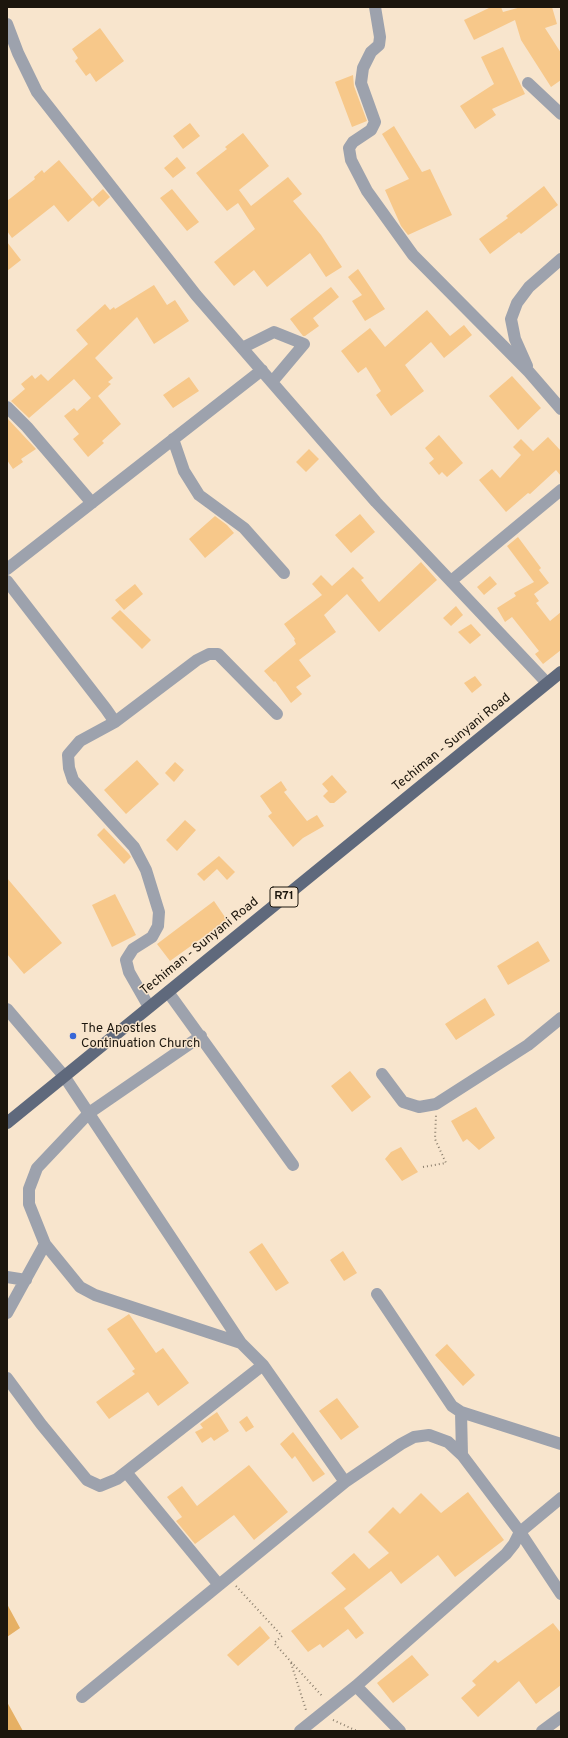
<!DOCTYPE html>
<style>
body{margin:0}
#map{position:relative;width:568px;height:1738px;overflow:hidden;background:#f8e5cd;font-family:Overpass,sans-serif}
canvas{display:block}
.frame{position:absolute;inset:0;border:8px solid #1c160d;pointer-events:none}
</style>
<div id="map">
<canvas width="568" height="1738"></canvas>
<div class="frame"></div>
</div>
<script>
const g = document.querySelector('canvas').getContext('2d');
g.lineJoin = 'round';
function fill(path, color) {
  g.fillStyle = color;
  g.fill(path, 'evenodd');
}
function toPath(rows) {
  const path = new Path2D();
  for (const r of rows) {
    path.moveTo(r[0], r[1]);
    for (let i = 2; i < r.length; i += 2) path.lineTo(r[i], r[i + 1]);
  }
  return path;
}
function trace(path, color, width, dash) {
  g.strokeStyle = color;
  g.lineWidth = width;
  g.lineCap = dash ? 'butt' : 'round';
  g.setLineDash(dash || []);
  g.stroke(path);
}
function drawText(font, color, halo, rows, align = 'center') {
  g.font = font + ' Overpass,sans-serif';
  g.lineWidth = 3;
  g.setLineDash([]);
  g.textBaseline = 'middle';
  g.strokeStyle = halo;
  g.fillStyle = color;
  for (const [text, x, y, turn = 0] of rows) {
    g.save();
    g.translate(x, y);
    g.rotate((+turn || 0) * Math.PI / 180);
    g.textAlign = isNaN(turn) ? turn : align;
    if (halo) g.strokeText(text, 0, 0);
    g.fillText(text, 0, 0);
    g.restore();
  }
}
fill(toPath([
 [7,1604,20,1628,7,1637],
 [7,1702,23,1731,7,1731]
]), '#e6b064');
fill(toPath([
 [491,7,501,7,503,12,521,7,552,7,557,24,545,28,561,53,561,80,551,87,521,40,515,20,474,40,464,20],
 [100,28,124,61,96,82,90,73,86,76,75,61,78,58,72,49],
 [503,47,525,94,492,109,496,115,475,129,460,106,494,84,481,57],
 [353,75,354,86,367,121,352,127,335,82],
 [190,123,200,136,183,149,173,136],
 [394,126,422,172,430,169,452,215,408,235,401,226,385,190,409,179,382,134],
 [243,133,269,166,239,190,251,206,288,177,302,194,293,201,321,235,342,267,326,277,310,253,267,287,254,270,234,286,214,262,255,229,238,203,227,211,196,173,227,149,225,147],
 [177,157,186,168,173,178,164,168],
 [59,160,93,200,68,222,54,205,12,238,7,231,7,201,35,179,34,177,42,170,44,173],
 [544,186,558,205,521,234,519,232,490,254,479,239,508,218,506,216],
 [103,189,110,197,99,207,92,199],
 [172,189,199,222,187,231,160,198],
 [7,242,21,260,7,271],
 [358,269,385,309,365,321,352,301,362,295,348,277],
 [154,285,167,305,175,300,189,321,154,344,137,317,95,358,113,378,108,382,111,384,98,396,121,424,102,441,104,443,88,457,73,439,79,434,64,416,74,408,77,411,91,398,74,379,29,418,11,401,25,389,21,384,32,375,35,379,41,374,48,381,88,344,76,330,105,304,110,310,114,307,115,309],
 [331,287,339,297,313,318,319,326,305,336,303,336,290,319],
 [427,310,450,336,464,325,472,335,444,358,431,342,405,365,424,391,391,416,376,395,381,391,366,367,358,373,341,351,370,328,385,347],
 [512,376,541,408,518,430,489,396],
 [189,377,199,391,173,408,163,395],
 [7,418,36,449,21,459,23,462,13,469,7,460],
 [439,435,463,463,447,477,442,472,439,475,429,463,434,459,425,448],
 [548,437,561,451,561,476,556,470,530,494,528,493,506,512,479,480,492,469,500,478,521,455,513,447,521,439,533,451],
 [309,449,319,459,306,472,296,462],
 [360,514,375,532,351,553,335,535],
 [215,516,227,525,234,533,205,558,189,539],
 [518,537,541,568,539,570,549,583,534,594,539,601,536,603,550,621,561,612,561,650,543,664,535,654,539,651,512,617,505,622,497,608,516,596,514,593,534,582,507,546],
 [421,562,437,580,379,632,347,594,324,615,336,632,299,660,311,676,296,687,302,694,291,703,275,681,274,682,264,671,296,644,294,640,295,639,284,624,322,595,312,584,321,575,332,586,353,567,364,578,361,580,379,602],
 [490,576,497,584,484,595,477,587],
 [135,584,143,594,124,610,115,600],
 [456,606,463,615,451,626,443,618],
 [120,610,151,640,142,649,111,618],
 [471,624,481,635,470,644,458,632],
 [475,676,482,685,472,693,464,683],
 [137,760,159,784,126,814,104,790],
 [175,762,184,770,174,782,165,773],
 [332,775,347,792,334,803,330,803,323,796,328,791,322,784],
 [281,781,287,790,284,792,307,821,317,815,324,826,303,838,293,847,268,816,272,813,260,796],
 [185,820,196,830,177,851,166,840],
 [104,828,129,854,131,857,124,864,97,835],
 [219,856,235,872,227,880,217,869,204,881,197,874],
 [7,878,62,943,24,974,7,954],
 [115,894,136,935,112,947,92,905],
 [214,901,227,920,170,961,157,944],
 [538,941,550,961,508,985,497,966],
 [485,998,495,1015,456,1040,445,1024],
 [350,1071,371,1097,352,1112,331,1086],
 [476,1107,495,1138,479,1150,467,1139,463,1142,451,1121],
 [401,1147,418,1172,402,1181,385,1159,391,1152],
 [262,1243,289,1283,276,1291,249,1252],
 [343,1251,357,1273,344,1281,330,1260],
 [129,1314,156,1353,163,1348,189,1383,158,1406,148,1392,109,1419,96,1402,135,1374,132,1371,135,1369,107,1329],
 [447,1344,475,1375,463,1386,435,1355],
 [337,1398,359,1427,341,1440,319,1411],
 [217,1412,229,1431,214,1441,211,1437,202,1443,195,1432,203,1428,200,1424],
 [247,1416,254,1427,246,1432,239,1422],
 [293,1432,325,1474,313,1482,295,1456,292,1459,280,1444],
 [249,1465,288,1512,254,1540,234,1515,195,1544,176,1521,182,1517,167,1497,182,1486,197,1506],
 [468,1492,504,1540,455,1577,438,1555,401,1584,391,1571,344,1608,364,1633,356,1639,348,1629,323,1648,320,1644,308,1652,291,1631,346,1589,331,1573,354,1553,369,1569,389,1553,368,1532,393,1507,400,1514,421,1493,441,1513],
 [553,1623,561,1633,561,1685,536,1704,519,1681,478,1717,461,1698,476,1685,472,1681,495,1660,498,1663],
 [260,1626,270,1638,238,1666,227,1655],
 [412,1655,429,1675,393,1703,377,1683]
]), '#f7c88a');
trace(toPath([
 [423,1167,446,1163,435,1139,436,1115],
 [236,1586,282,1636,274,1643,323,1697],
 [291,1663,306,1710],
 [333,1720,357,1731]
]), '#8d806f', 2, [1, 3]);
trace(toPath([
 [375,7,380,37,379,45,371,52,363,68,361,83,375,122,371,130,353,142,349,148,351,160,367,191,413,255,529,372,561,409],
 [7,24,18,53,37,92,196,295,376,502,547,683],
 [528,83,561,114],
 [242,348,274,332,304,344,272,382],
 [527,366,515,339,511,319,517,303,529,287,561,259],
 [7,407,27,427,92,503],
 [173,439,184,471,199,495,244,528,284,573],
 [7,569,262,370],
 [7,581,106,709,115,722],
 [451,581,561,490],
 [168,992,293,1165],
 [149,1007,129,972,126,960,133,949,152,937,158,926,159,912,146,870,134,847,73,780,69,768,68,755,80,741,115,722,197,660,209,654,218,654,277,714],
 [7,1009,64,1076,241,1343,263,1365,345,1482],
 [201,1036,89,1113,37,1168,29,1189,29,1204,45,1244,80,1287,95,1295,241,1343],
 [382,1074,403,1102,419,1107,436,1104,528,1045,561,1018],
 [7,1277,26,1280],
 [377,1294,452,1406,461,1412,561,1444],
 [7,1313,45,1244],
 [7,1378,41,1424,87,1480,100,1486,117,1479,263,1365],
 [461,1412,462,1455],
 [126,1472,219,1585],
 [356,1686,400,1731],
 [82,1697,345,1482,401,1444,414,1437,429,1435,448,1442,462,1455,520,1532,561,1594],
 [300,1731,356,1686,506,1554,514,1544,520,1532,561,1498],
 [542,1731,561,1717]
]), '#9da2ad', 12);
trace(toPath([
 [7,1123,561,672]
]), '#5f697c', 12);
for (const [x, y, r, color] of [
 [73,1036,4,"#3867d7"]
]) {
  const dot = new Path2D();
  dot.arc(x, y, r, 0, 2 * Math.PI);
  g.fillStyle = color;
  g.fill(dot);
  trace(dot, '#f8e5cd', 1.5);
}
for (const [x, y, w] of [
 [284,897,28]
]) {
  const box = new Path2D();
  box.roundRect(x - w / 2, y - 10, w, 20, 3);
  g.fillStyle = '#f8e5cd';
  g.fill(box);
  trace(box, '#1c160d', 1);
}
drawText('bold 12px', '#1c160d', null, [
 ["R71",284,897]
]);
drawText('13px', '#1c160d', '#f8e5cd', [
 ["Techiman - Sunyani Road",452,743,-39],
 ["Techiman - Sunyani Road",200,947,-39]
]);
drawText('13px', '#1c160d', '#f8e5cd', [
 ["The Apostles",81,1029],
 ["Continuation Church",81,1044]
], 'left');
</script>
